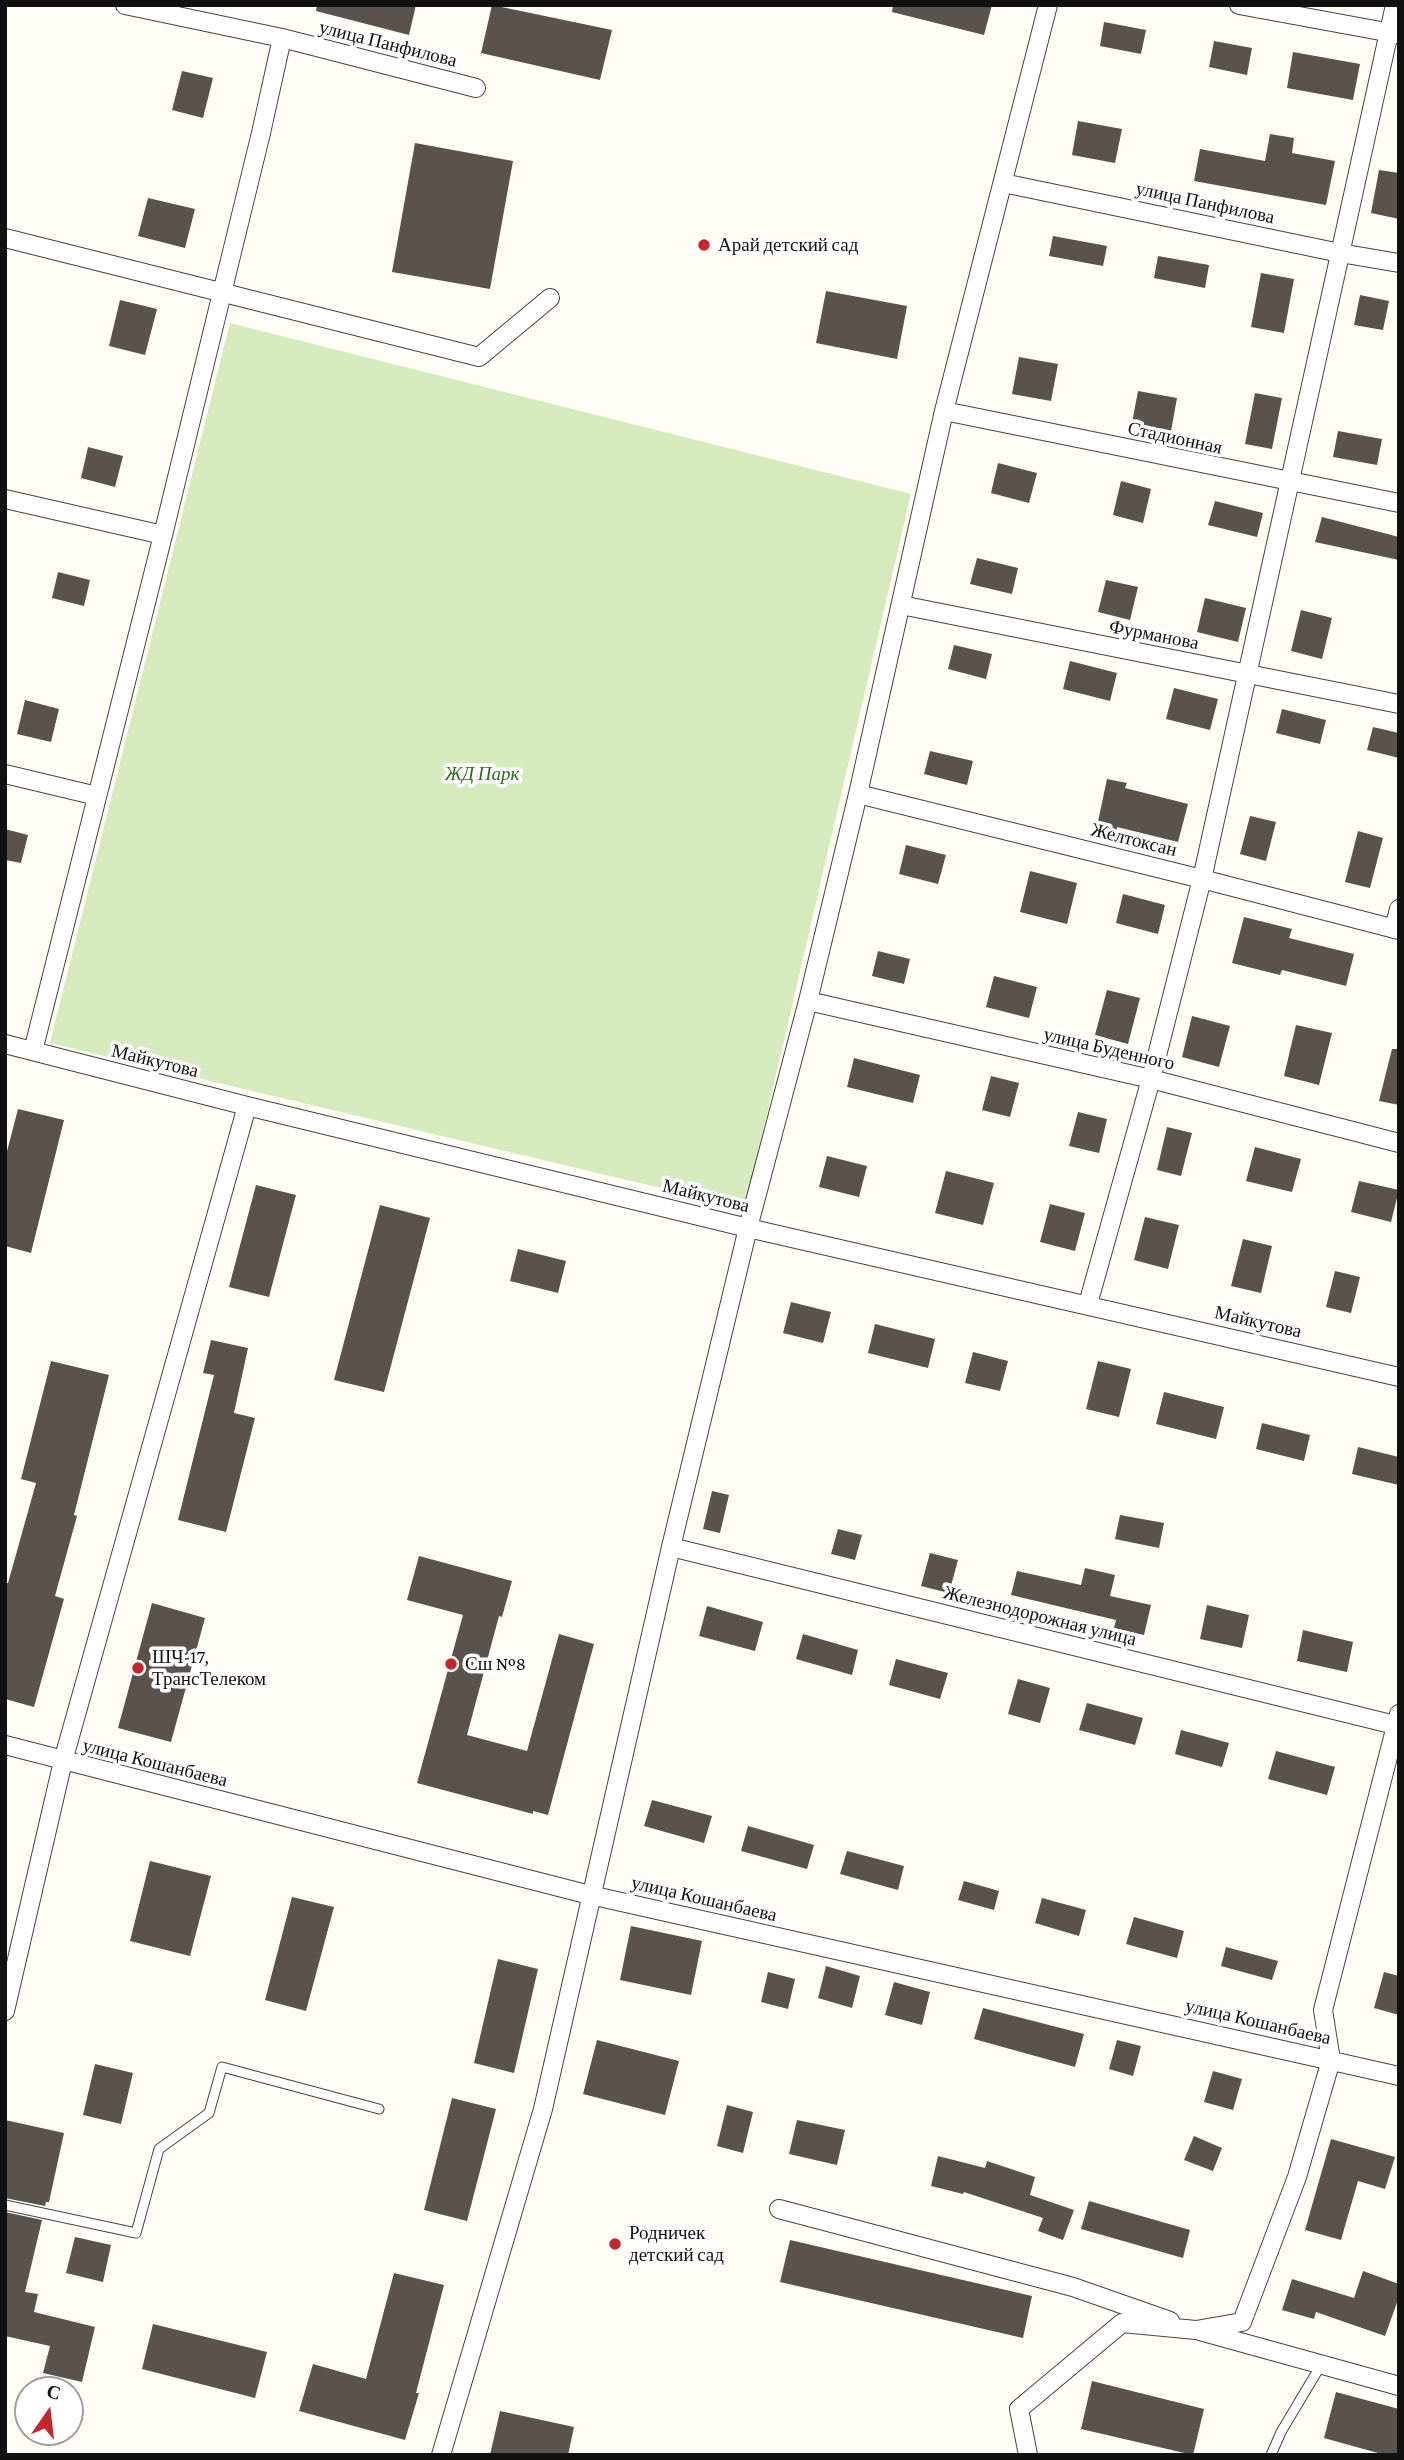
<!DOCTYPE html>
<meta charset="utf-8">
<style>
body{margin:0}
#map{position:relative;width:1404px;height:2460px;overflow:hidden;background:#fffdf5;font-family:"Crimson Pro",serif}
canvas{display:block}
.frame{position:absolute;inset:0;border:7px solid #111;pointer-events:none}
.north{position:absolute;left:14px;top:2376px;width:70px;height:70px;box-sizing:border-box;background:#fff;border:2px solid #a0a0a0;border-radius:50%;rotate:14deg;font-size:19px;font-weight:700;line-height:28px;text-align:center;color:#111}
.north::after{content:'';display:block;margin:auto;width:24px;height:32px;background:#c4262e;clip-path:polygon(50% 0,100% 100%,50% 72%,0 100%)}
</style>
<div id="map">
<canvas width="1404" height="2460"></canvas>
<div class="frame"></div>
<div class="north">С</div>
</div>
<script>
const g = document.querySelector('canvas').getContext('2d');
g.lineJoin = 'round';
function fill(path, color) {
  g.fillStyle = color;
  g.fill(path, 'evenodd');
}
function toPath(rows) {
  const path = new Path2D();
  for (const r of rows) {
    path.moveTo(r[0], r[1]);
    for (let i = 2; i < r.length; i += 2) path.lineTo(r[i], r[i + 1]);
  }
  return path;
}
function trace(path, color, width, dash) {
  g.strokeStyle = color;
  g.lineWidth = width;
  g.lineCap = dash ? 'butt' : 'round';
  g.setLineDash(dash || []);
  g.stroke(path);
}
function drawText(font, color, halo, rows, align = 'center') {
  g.font = font + ' "Crimson Pro",serif';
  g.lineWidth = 7;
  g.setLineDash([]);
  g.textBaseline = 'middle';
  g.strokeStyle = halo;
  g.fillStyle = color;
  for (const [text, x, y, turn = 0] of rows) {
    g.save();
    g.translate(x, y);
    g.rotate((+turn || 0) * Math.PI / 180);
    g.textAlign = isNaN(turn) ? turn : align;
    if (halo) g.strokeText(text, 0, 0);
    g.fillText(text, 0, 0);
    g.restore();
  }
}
fill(toPath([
 [230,323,911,494,745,1208,50,1043]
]), '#d5ebbd');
fill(toPath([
 [317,5,416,5,409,35,316,11],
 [492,5,612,30,600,80,481,53],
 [893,5,992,5,984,35,892,12],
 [1104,22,1146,30,1141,54,1100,46],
 [1214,41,1252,48,1247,75,1209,67],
 [1293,52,1360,64,1353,100,1287,88],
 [182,71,213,78,203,118,172,110],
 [1078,121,1122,129,1115,163,1072,155],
 [1270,134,1294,138,1292,153,1335,161,1326,205,1194,181,1200,149,1265,161],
 [415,143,513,161,490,289,392,272],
 [1379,170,1399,173,1399,219,1371,213],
 [148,198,195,209,185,248,138,236],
 [1053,236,1107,246,1103,266,1049,256],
 [1158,256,1209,265,1205,288,1154,278],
 [1261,273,1294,279,1284,333,1251,327],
 [826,291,907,306,897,359,816,343],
 [1360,295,1389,301,1383,330,1354,325],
 [120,300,157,309,145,355,109,346],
 [1019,357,1058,364,1051,401,1012,394],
 [1138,391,1177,398,1171,431,1132,423],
 [1255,393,1282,398,1272,449,1245,444],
 [1338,431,1382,439,1377,465,1333,457],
 [88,447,123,456,115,487,81,478],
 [998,463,1037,473,1029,503,991,493],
 [1121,481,1151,489,1143,523,1113,515],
 [1215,501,1263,513,1257,537,1208,525],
 [1322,517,1399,537,1399,560,1315,542],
 [977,558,1018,568,1012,594,970,584],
 [58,572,90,580,84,606,52,598],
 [1106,580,1138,587,1130,620,1098,612],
 [1205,598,1246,608,1238,642,1197,632],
 [1301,610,1332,618,1322,659,1291,651],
 [954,645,992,654,986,679,948,669],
 [1070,661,1117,673,1110,701,1063,689],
 [1174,688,1218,699,1210,730,1166,719],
 [25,700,59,709,51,742,17,734],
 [1282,709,1326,720,1320,744,1276,733],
 [1373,727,1399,733,1399,758,1367,750],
 [930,751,973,761,967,785,924,774],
 [1107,779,1127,783,1125,788,1188,804,1178,842,1117,827,1116,835,1096,831],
 [1250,816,1276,822,1266,861,1240,854],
 [5,829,28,835,21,863,5,860],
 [1358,831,1383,838,1370,888,1345,882],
 [906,845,946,855,938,884,899,874],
 [1030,871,1077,883,1067,924,1020,912],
 [1123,894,1165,905,1158,934,1116,923],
 [1244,917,1292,929,1289,938,1354,954,1346,986,1282,970,1280,975,1232,963],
 [878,951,910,959,904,984,872,976],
 [994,976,1037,987,1029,1018,986,1007],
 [1107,990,1140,998,1128,1044,1095,1035],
 [1192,1016,1230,1026,1219,1067,1182,1057],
 [1296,1025,1332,1033,1319,1085,1284,1076],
 [1392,1049,1399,1049,1399,1105,1379,1101],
 [854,1058,920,1075,913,1103,847,1087],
 [991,1076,1019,1083,1010,1117,982,1110],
 [18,1109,64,1120,31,1253,5,1246,5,1159],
 [1078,1112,1107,1119,1099,1153,1069,1146],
 [1167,1127,1192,1133,1181,1176,1157,1170],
 [1255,1147,1301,1159,1292,1192,1246,1181],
 [827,1156,867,1166,859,1197,819,1187],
 [946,1171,994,1183,983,1225,935,1213],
 [1359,1181,1399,1190,1391,1222,1351,1212],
 [256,1185,296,1195,269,1297,229,1287],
 [1050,1204,1085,1213,1075,1251,1040,1242],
 [380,1205,430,1218,384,1392,334,1380],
 [1145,1217,1179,1225,1168,1269,1134,1260],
 [1243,1239,1272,1246,1261,1293,1231,1286],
 [518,1249,566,1261,558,1293,510,1281],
 [1335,1271,1360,1277,1351,1313,1326,1307],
 [791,1302,831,1312,823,1343,783,1333],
 [875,1324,935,1339,928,1368,868,1353],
 [211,1340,248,1348,234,1413,255,1418,226,1532,178,1520,214,1375,203,1373],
 [973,1352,1008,1361,1000,1391,965,1383],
 [51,1361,109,1375,74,1515,77,1516,55,1596,64,1599,34,1707,5,1699,5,1583,8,1583,36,1483,21,1479],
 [1098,1361,1131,1369,1119,1417,1086,1409],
 [1164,1392,1224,1407,1216,1439,1156,1424],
 [1262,1423,1310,1435,1304,1461,1256,1449],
 [1358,1447,1399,1457,1399,1485,1352,1474],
 [712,1491,729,1495,720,1533,703,1529],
 [1120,1515,1164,1523,1159,1548,1115,1539],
 [838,1529,862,1535,855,1560,831,1554],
 [930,1553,958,1560,949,1593,921,1586],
 [419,1556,512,1581,502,1617,499,1616,467,1735,527,1751,559,1634,594,1644,548,1815,533,1811,533,1814,417,1783,463,1615,407,1600],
 [1085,1568,1115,1575,1110,1596,1151,1605,1144,1635,1114,1628,1116,1620,1011,1595,1017,1571,1081,1585],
 [152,1603,205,1618,171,1742,118,1728],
 [1207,1605,1249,1615,1242,1648,1200,1639],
 [707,1606,763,1622,755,1651,699,1636],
 [1303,1630,1353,1642,1347,1672,1297,1661],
 [803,1634,858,1650,852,1675,796,1659],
 [896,1659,948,1673,940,1699,889,1685],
 [1018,1679,1050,1688,1040,1723,1008,1714],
 [1087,1703,1143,1718,1135,1745,1079,1730],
 [1181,1730,1229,1743,1222,1767,1175,1754],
 [1276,1751,1335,1767,1327,1795,1268,1779],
 [652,1800,712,1816,704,1843,644,1826],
 [748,1826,814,1845,807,1869,741,1851],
 [847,1851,904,1866,898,1890,840,1874],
 [150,1861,211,1876,190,1956,130,1941],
 [964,1881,999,1891,994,1910,958,1900],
 [292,1897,334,1907,306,2011,265,2000],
 [1042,1898,1086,1910,1079,1936,1035,1923],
 [1134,1917,1184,1931,1177,1958,1126,1944],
 [631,1926,702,1941,691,1995,620,1980],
 [1226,1947,1278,1961,1272,1980,1221,1966],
 [498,1959,538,1969,514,2073,474,2063],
 [826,1966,860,1976,852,2008,818,1998],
 [768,1972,795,1979,788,2009,761,2002],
 [1384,1972,1399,1976,1399,2015,1374,2008],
 [894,1982,930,1992,922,2025,885,2015],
 [983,2008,1084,2034,1075,2067,974,2039],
 [597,2040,679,2061,665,2115,583,2094],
 [1117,2040,1141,2046,1133,2076,1109,2069],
 [95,2064,133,2073,121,2124,83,2115],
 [1213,2071,1242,2079,1233,2110,1204,2102],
 [452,2098,496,2109,467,2221,424,2210],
 [727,2105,753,2112,743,2153,717,2146],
 [5,2120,64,2133,49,2202,46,2202,45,2206,5,2198],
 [797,2120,845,2130,837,2165,789,2154],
 [1194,2136,1222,2148,1213,2171,1184,2160],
 [1331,2139,1395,2157,1385,2189,1358,2181,1341,2240,1305,2230],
 [938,2156,985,2168,987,2161,1035,2177,1030,2195,1074,2210,1063,2240,1038,2231,1043,2218,964,2192,963,2194,931,2186],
 [1089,2201,1190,2230,1183,2258,1081,2229],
 [5,2212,42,2220,25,2292,38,2294,34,2312,95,2327,82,2382,43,2373,50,2346,5,2336],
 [75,2237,111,2245,103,2282,66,2273],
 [790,2240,1032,2296,1023,2338,780,2282],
 [1363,2271,1399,2284,1399,2297,1385,2336,1316,2312,1314,2319,1282,2310,1292,2279,1354,2298],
 [394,2273,444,2285,416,2393,419,2393,405,2440,299,2411,313,2364,366,2379],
 [153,2324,267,2352,255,2398,142,2369],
 [1092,2381,1204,2409,1193,2455,1081,2429],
 [1336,2392,1399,2409,1399,2455,1385,2455,1324,2438],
 [500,2411,574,2427,568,2455,490,2455]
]), '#5a524d');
const service = toPath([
 [5,2205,136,2233,159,2149,209,2113,222,2067,379,2109],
 [1271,2455,1281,2432,1321,2365]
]);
const minor = toPath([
 [125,5,282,38,476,88],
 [1239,5,1397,34],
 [1003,183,1340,253,1399,263],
 [5,238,479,357,550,298],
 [944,411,1399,503],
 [5,499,163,535],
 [901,605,1399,704],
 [5,774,97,796],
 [858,794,1202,879,1399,930],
 [1394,929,1399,909],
 [808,1001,1151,1079,1399,1143],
 [5,1044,247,1106,748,1228,1399,1377],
 [33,1051,163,535,261,133,282,38],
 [1088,1304,1151,1079,1202,879,1395,5],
 [671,1547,1399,1726],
 [5,1745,590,1895,1399,2076],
 [5,2011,63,1761,247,1106],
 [779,2209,1073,2287,1170,2321],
 [1200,2331,1399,2386],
 [441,2455,543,2109,671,1547,748,1228,808,1001,858,794,944,411,1048,5],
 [1028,2455,1019,2409,1122,2323,1196,2330,1242,2322,1297,2177,1331,2060,1323,2010,1399,1714]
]);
trace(service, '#444', 11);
trace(minor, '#444', 20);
trace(service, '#fff', 9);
trace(minor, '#fff', 18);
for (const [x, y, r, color] of [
 [704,245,7,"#c4262e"],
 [451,1664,7,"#c4262e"],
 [138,1668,7,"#c4262e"],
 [615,2244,7,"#c4262e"]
]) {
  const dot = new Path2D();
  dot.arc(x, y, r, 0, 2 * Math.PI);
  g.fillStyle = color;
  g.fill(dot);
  trace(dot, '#fff', 2.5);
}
drawText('19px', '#111', '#fff', [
 ["улица Панфилова",388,44,14],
 ["улица Панфилова",1205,203,12],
 ["Стадионная",1175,438,12],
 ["Фурманова",1154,635,11],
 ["Желтоксан",1134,840,14],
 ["улица Буденного",1109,1049,13],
 ["Майкутова",155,1061,14],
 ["Майкутова",706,1196,14],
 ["Майкутова",1258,1322,13],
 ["Железнодорожная улица",1040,1616,14],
 ["улица Кошанбаева",155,1763,14],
 ["улица Кошанбаева",704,1899,13],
 ["улица Кошанбаева",1258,2022,13]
]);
drawText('19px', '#111', '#fff', [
 ["Арай детский сад",718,245],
 ["ШЧ-17,",152,1657],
 ["ТрансТелеком",152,1679],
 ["Сш №8",465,1664],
 ["Родничек",629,2233],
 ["детский сад",629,2255]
], 'left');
drawText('italic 19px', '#2f6b1f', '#fff', [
 ["ЖД Парк",482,774]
]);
</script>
